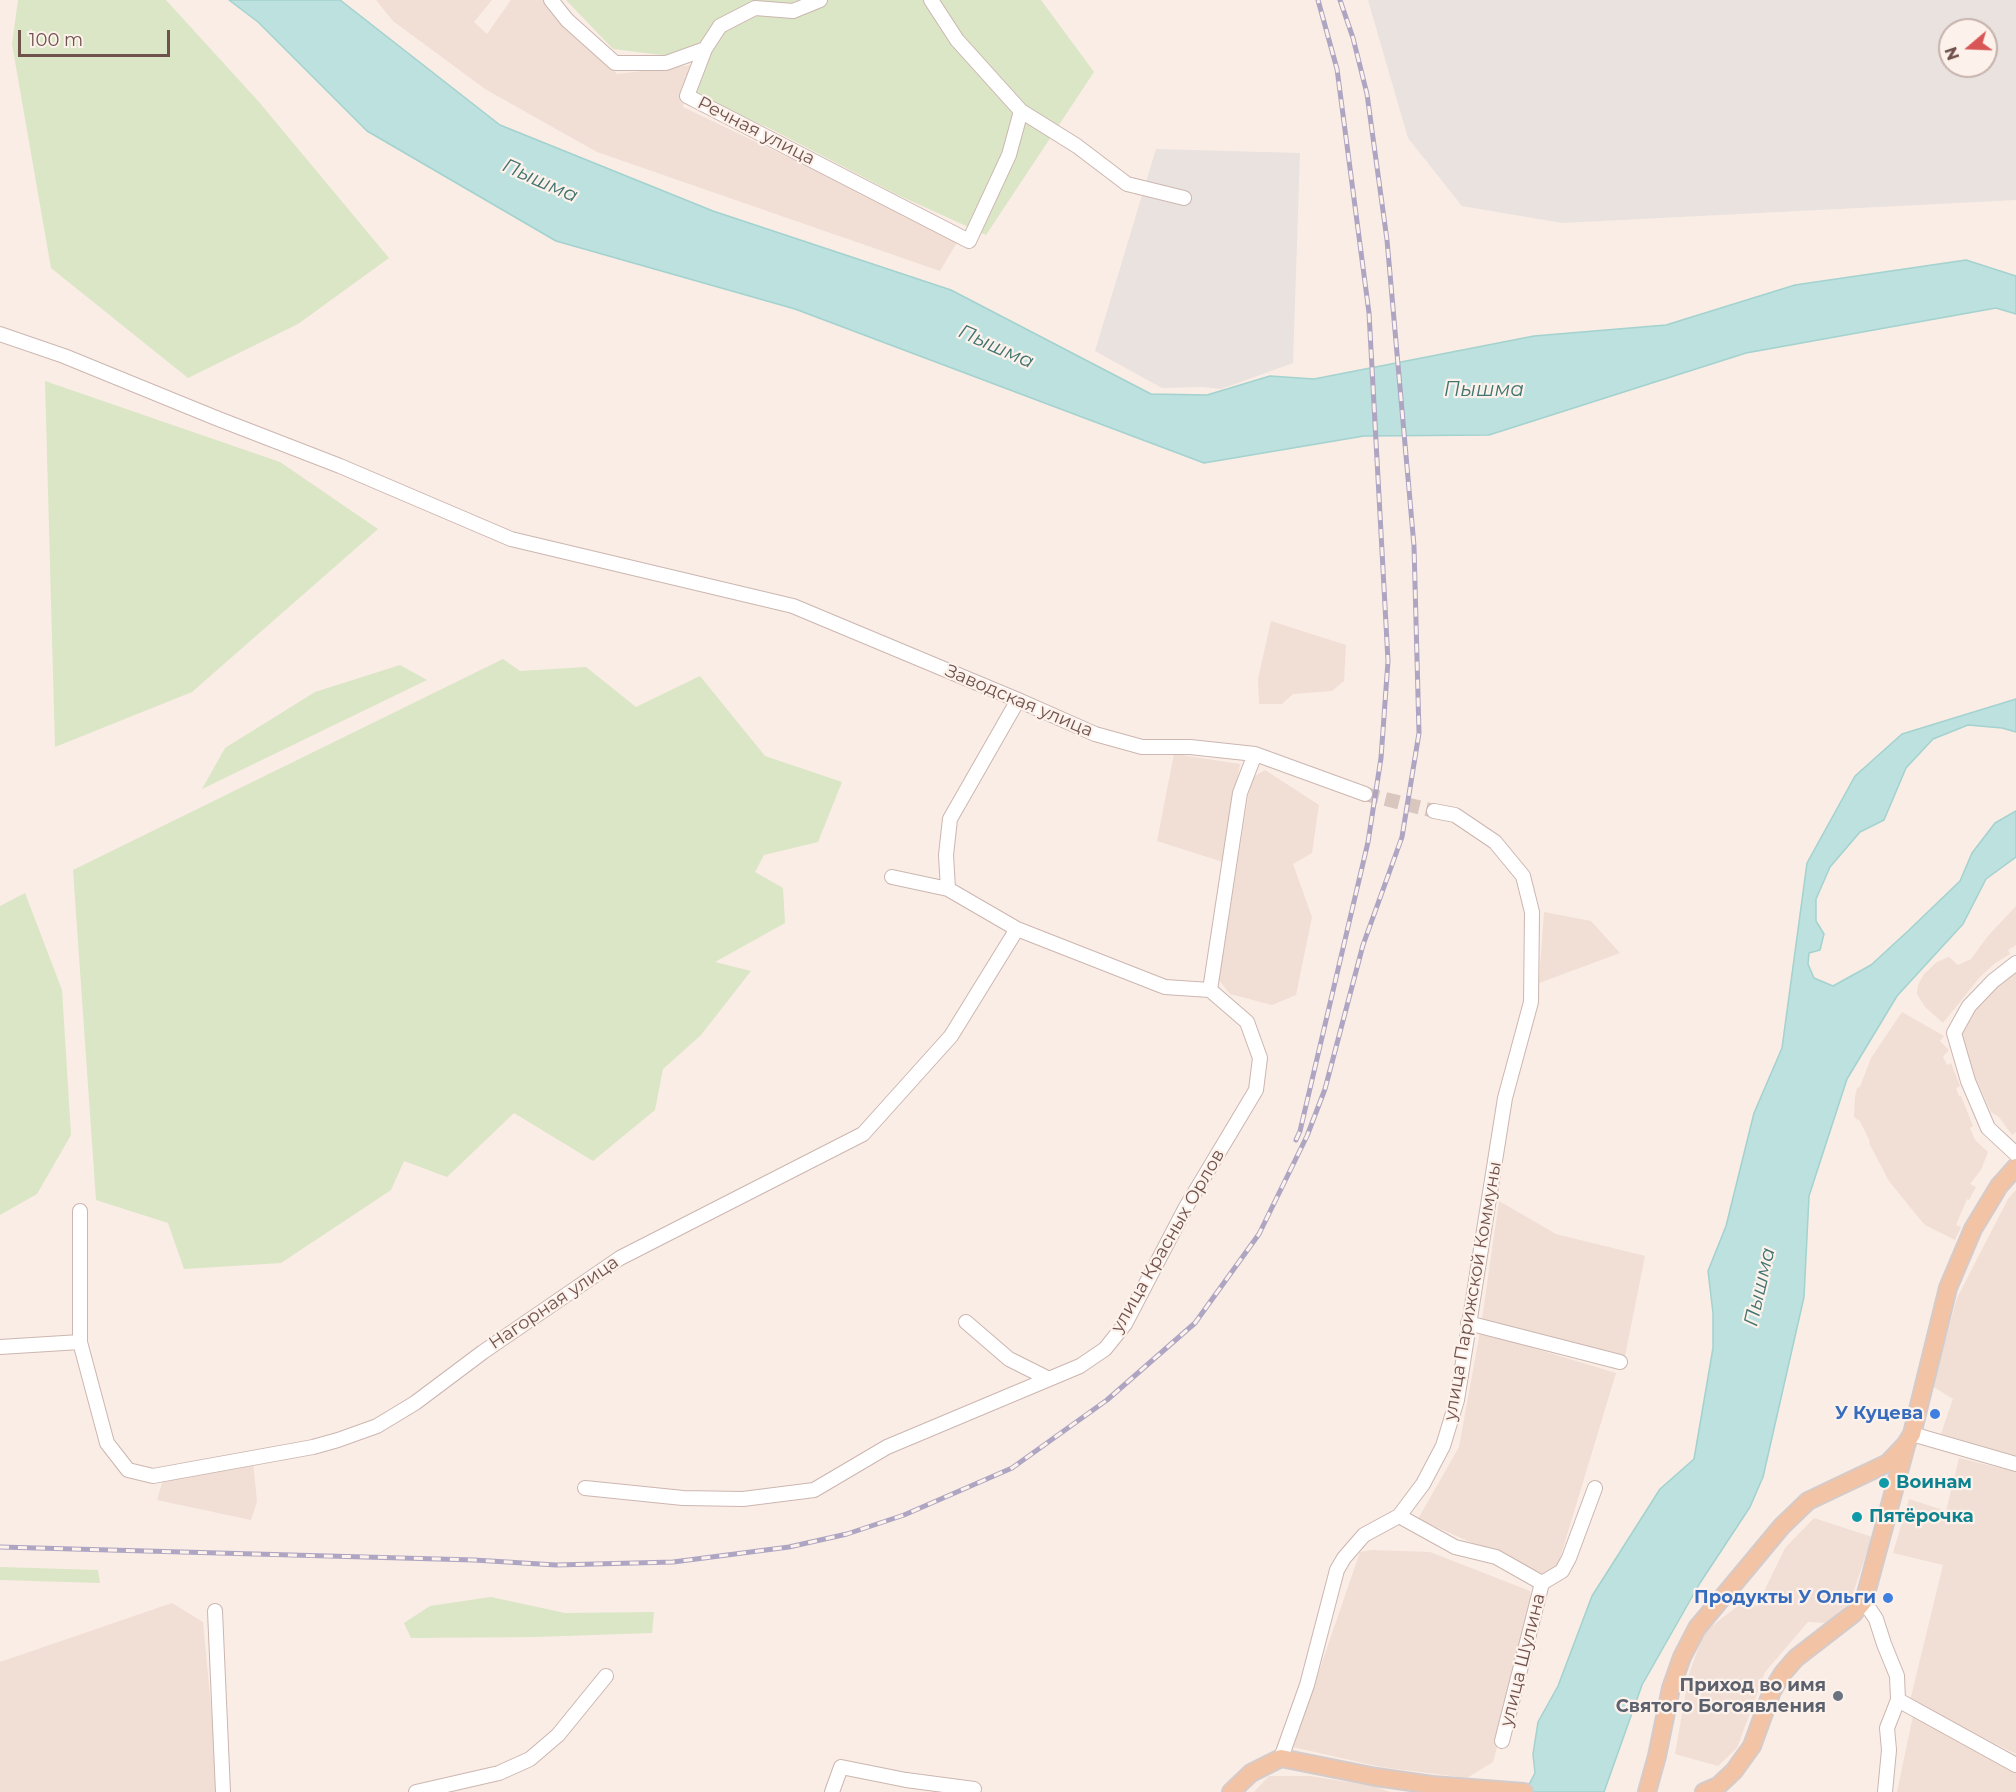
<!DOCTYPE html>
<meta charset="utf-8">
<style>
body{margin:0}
#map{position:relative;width:2016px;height:1792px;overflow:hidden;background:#faede5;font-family:Montserrat,sans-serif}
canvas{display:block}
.north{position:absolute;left:1938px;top:18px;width:60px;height:60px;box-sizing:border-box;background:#fdf2eb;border:2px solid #c5b2ac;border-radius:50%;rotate:251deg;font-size:16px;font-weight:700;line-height:24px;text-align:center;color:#70524d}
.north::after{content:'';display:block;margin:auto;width:21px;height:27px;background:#d85656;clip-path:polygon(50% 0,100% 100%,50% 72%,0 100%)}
.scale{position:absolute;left:18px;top:30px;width:152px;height:27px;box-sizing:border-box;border:3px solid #70524d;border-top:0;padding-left:8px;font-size:18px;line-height:21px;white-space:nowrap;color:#70524d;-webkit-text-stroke:4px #fdf2eb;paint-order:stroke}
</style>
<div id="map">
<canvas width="2016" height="1792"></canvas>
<div class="north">N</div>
<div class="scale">100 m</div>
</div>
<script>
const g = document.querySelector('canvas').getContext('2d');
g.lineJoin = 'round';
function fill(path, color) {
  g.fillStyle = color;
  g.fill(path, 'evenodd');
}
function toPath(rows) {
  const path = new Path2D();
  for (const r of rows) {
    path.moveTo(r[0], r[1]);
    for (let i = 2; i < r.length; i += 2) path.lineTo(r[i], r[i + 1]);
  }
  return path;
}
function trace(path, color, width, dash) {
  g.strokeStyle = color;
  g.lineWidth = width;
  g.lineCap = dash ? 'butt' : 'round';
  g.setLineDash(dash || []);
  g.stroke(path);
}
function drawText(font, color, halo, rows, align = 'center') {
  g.font = font + ' Montserrat,sans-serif';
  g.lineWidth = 4.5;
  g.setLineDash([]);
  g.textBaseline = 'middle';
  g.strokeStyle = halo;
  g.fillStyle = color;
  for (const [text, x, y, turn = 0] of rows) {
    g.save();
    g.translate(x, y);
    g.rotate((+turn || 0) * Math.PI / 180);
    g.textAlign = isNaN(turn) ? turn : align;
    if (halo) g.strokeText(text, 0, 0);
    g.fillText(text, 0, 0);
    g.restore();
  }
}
fill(toPath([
 [376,0,492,0,474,22,487,34,511,0,547,0,617,74,692,65,683,107,959,239,940,271,597,152,485,89,393,21],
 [1271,621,1346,645,1344,681,1332,691,1293,694,1282,704,1259,704,1258,679],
 [1174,754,1240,764,1223,862,1157,841],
 [1265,770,1319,805,1312,853,1293,864,1312,917,1296,995,1272,1005,1230,994,1219,980,1251,778],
 [2016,906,2016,945,2008,950,2010,954,1994,964,1980,977,1943,1023,1925,1007,1917,994,1918,985,1924,974,1937,962,1949,957,1958,965,1971,959,1988,936],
 [1544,912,1591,921,1620,953,1539,983],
 [2016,968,2016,1132,2012,1135,1999,1117,1991,1112,1957,1037,1963,1015],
 [1902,1012,1944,1036,1940,1041,1949,1050,1943,1057,1947,1065,1951,1063,1960,1086,1956,1088,1959,1096,1961,1096,1973,1126,1970,1128,1975,1140,1988,1152,1981,1170,1970,1184,1976,1187,1969,1200,1967,1199,1956,1225,1961,1227,1955,1240,1925,1225,1918,1217,1889,1181,1869,1143,1870,1142,1860,1121,1854,1117,1855,1097,1857,1088,1860,1087,1871,1058],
 [2016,1190,2016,1457,1941,1434,1953,1399,1932,1386,1957,1298,2008,1199],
 [1499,1201,1556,1234,1645,1256,1625,1356,1481,1326],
 [1480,1332,1616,1373,1557,1568,1543,1574,1418,1519,1459,1447],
 [1959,1458,2016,1472,2016,1754,1910,1701,1943,1565,1893,1553,1909,1499,1946,1511],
 [253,1461,257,1502,251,1520,157,1500,163,1480],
 [1814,1518,1872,1537,1850,1602,1827,1623,1808,1622,1765,1672,1737,1748,1718,1766,1675,1754,1689,1674,1702,1638,1707,1630,1744,1601,1757,1606,1785,1548],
 [1372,1550,1430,1552,1530,1591,1534,1612,1493,1762,1467,1778,1381,1767,1293,1747,1360,1552],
 [172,1603,203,1622,219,1792,0,1792,0,1662],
 [1914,1711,2016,1768,2016,1792,1897,1792],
 [1269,1776,1310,1776,1373,1786,1390,1792,1254,1792]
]), '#f1ded4');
fill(toPath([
 [1368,0,2016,0,2016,200,1562,223,1462,206,1408,138],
 [1950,30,1986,30,1986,66,1950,66],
 [1156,149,1300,153,1293,363,1221,389,1203,387,1162,388,1095,351]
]), '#eae2df');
fill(toPath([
 [18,0,166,0,259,102,389,258,298,324,188,378,51,268,12,44],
 [566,0,1041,0,1094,72,986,235,898,195,771,129,694,95,715,41,670,56,613,49],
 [45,381,280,462,378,529,192,692,55,747],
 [503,659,520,671,586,667,636,707,700,676,765,756,842,782,818,842,764,855,755,872,783,888,785,923,715,962,751,971,701,1035,663,1069,655,1110,593,1161,514,1113,447,1177,404,1161,391,1190,281,1263,184,1269,168,1223,96,1200,73,870],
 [400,665,427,680,202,789,225,748,315,692],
 [25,893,62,990,71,1135,37,1194,0,1215,0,906],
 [0,1567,98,1570,100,1583,0,1580],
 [491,1597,565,1613,654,1612,652,1633,535,1637,411,1638,404,1623,430,1606]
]), '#dae6c5');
const water = toPath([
 [229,0,340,0,500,125,713,211,951,290,1151,394,1207,395,1270,376,1314,379,1534,336,1666,325,1795,285,1966,260,2016,276,2016,314,1996,308,1746,353,1489,435,1364,436,1204,463,795,309,556,241,367,131,258,22,229,0],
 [2016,699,2016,732,2002,728,1968,725,1933,739,1906,768,1884,820,1860,832,1830,867,1816,899,1816,921,1824,934,1820,950,1809,953,1808,964,1814,978,1833,986,1871,965,1908,931,1960,881,1972,853,1995,823,2016,811,2016,857,1986,879,1963,924,1897,996,1847,1079,1809,1196,1804,1297,1763,1477,1750,1507,1700,1583,1642,1685,1604,1792,1525,1792,1535,1773,1533,1754,1538,1722,1558,1686,1592,1596,1660,1489,1694,1459,1713,1348,1713,1313,1708,1271,1726,1226,1754,1113,1782,1048,1807,863,1855,776,1902,734,2016,699]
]);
fill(water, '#bce1de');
trace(water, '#a3d2cf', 1.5);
trace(toPath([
 [1365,794,1434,811]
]), '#d8c6bf', 14, [14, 7]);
const minor = toPath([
 [551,0,567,20,615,63,666,63,705,49,687,96,969,241,1009,155,1021,111],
 [931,0,957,40,1021,111,1077,146,1127,184,1184,198],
 [705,49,720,26,755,8,793,11,820,0],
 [0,334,64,356,216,418,340,466,511,539,793,606,1018,700,1095,734,1142,747,1190,747,1255,754,1365,794],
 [892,877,948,889,1017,929,1165,987,1210,990],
 [948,889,946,855,950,819,1018,700],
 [2016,963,1993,981,1969,1006,1954,1033,1968,1081,1988,1128,2016,1154],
 [80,1211,80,1342,107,1443,128,1470,153,1476,313,1447,338,1440,377,1426,415,1403,483,1352,620,1258,863,1134,951,1036,1017,929],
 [966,1322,1009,1359,1047,1378],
 [1468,1323,1620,1362],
 [0,1347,80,1342],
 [1912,1434,2016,1464],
 [585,1488,683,1498,743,1499,814,1490,887,1447,1080,1366,1105,1349,1125,1324,1186,1207,1256,1090,1260,1058,1247,1022,1210,990,1240,793,1255,754],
 [1399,1516,1455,1547,1496,1557,1542,1583],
 [1864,1601,1876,1619,1884,1644,1897,1676,1898,1700,1887,1728,1889,1750,1885,1792],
 [215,1611,223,1792],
 [1898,1700,2016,1765],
 [1502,1741,1542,1583,1562,1571,1569,1558,1595,1488],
 [1281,1758,1307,1685,1337,1570,1344,1558,1364,1535,1399,1516,1423,1484,1443,1446,1457,1400,1505,1098,1531,1002,1532,912,1523,876,1495,842,1455,815,1434,811],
 [416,1792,499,1773,530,1759,558,1735,606,1676],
 [832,1792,841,1767,906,1780,974,1789]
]);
const major = toPath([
 [1231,1792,1251,1773,1281,1758,1376,1777,1432,1785,1524,1792],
 [1647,1792,1657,1756,1671,1688,1682,1657,1697,1628,1782,1526,1808,1501,1888,1463,1907,1443],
 [1704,1792,1718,1786,1734,1771,1752,1746,1772,1691,1783,1673,1796,1658,1853,1614,1864,1601,1907,1442,1912,1434,1948,1288,1973,1229,1999,1186,2016,1167]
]);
trace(minor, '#ccb6b0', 16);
trace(major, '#d4cbca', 20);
trace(minor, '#fff', 14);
trace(major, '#f2c3a4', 16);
const rail = toPath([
 [1296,1140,1300,1131,1368,842,1381,758,1388,661,1369,313,1337,69,1318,0],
 [0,1547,474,1560,556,1565,673,1562,789,1547,847,1534,904,1515,1012,1468,1107,1400,1195,1323,1259,1234,1307,1136,1325,1089,1363,945,1402,837,1419,733,1414,546,1387,240,1367,94,1353,38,1340,0]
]);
trace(rail, '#aea5c2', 5);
trace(rail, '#fdf2eb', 3, [9]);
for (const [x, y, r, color] of [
 [1935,1414,6,"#3f7fe0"],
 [1884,1483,6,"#0f9aa8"],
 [1857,1517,6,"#0f9aa8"],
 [1888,1598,6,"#3f7fe0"],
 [1838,1696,6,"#6b7280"]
]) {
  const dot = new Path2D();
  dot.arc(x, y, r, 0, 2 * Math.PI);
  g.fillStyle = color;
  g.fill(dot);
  trace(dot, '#fdf2eb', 2);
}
drawText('18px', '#70524d', '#fdf2eb', [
 ["Речная улица",756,131,27],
 ["Заводская улица",1019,701,23],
 ["улица Красных Орлов",1168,1241,-60],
 ["улица Парижской Коммуны",1473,1291,-80],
 ["Нагорная улица",554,1303,-34],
 ["улица Шулина",1523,1660,-76]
]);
drawText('bold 18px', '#366cbe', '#fdf2eb', [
 ["У Куцева",1923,1414],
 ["Продукты У Ольги",1876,1598]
], 'right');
drawText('bold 18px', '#0d838f', '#fdf2eb', [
 ["Воинам",1896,1483],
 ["Пятёрочка",1869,1517]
], 'left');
drawText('bold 18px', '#5b616d', '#fdf2eb', [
 ["Приход во имя",1826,1686],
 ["Святого Богоявления",1826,1707]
], 'right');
drawText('italic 20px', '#427471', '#fdf2eb', [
 ["Пышма",540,181,24],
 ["Пышма",996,347,24],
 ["Пышма",1484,390],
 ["Пышма",1760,1287,-77]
]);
</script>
